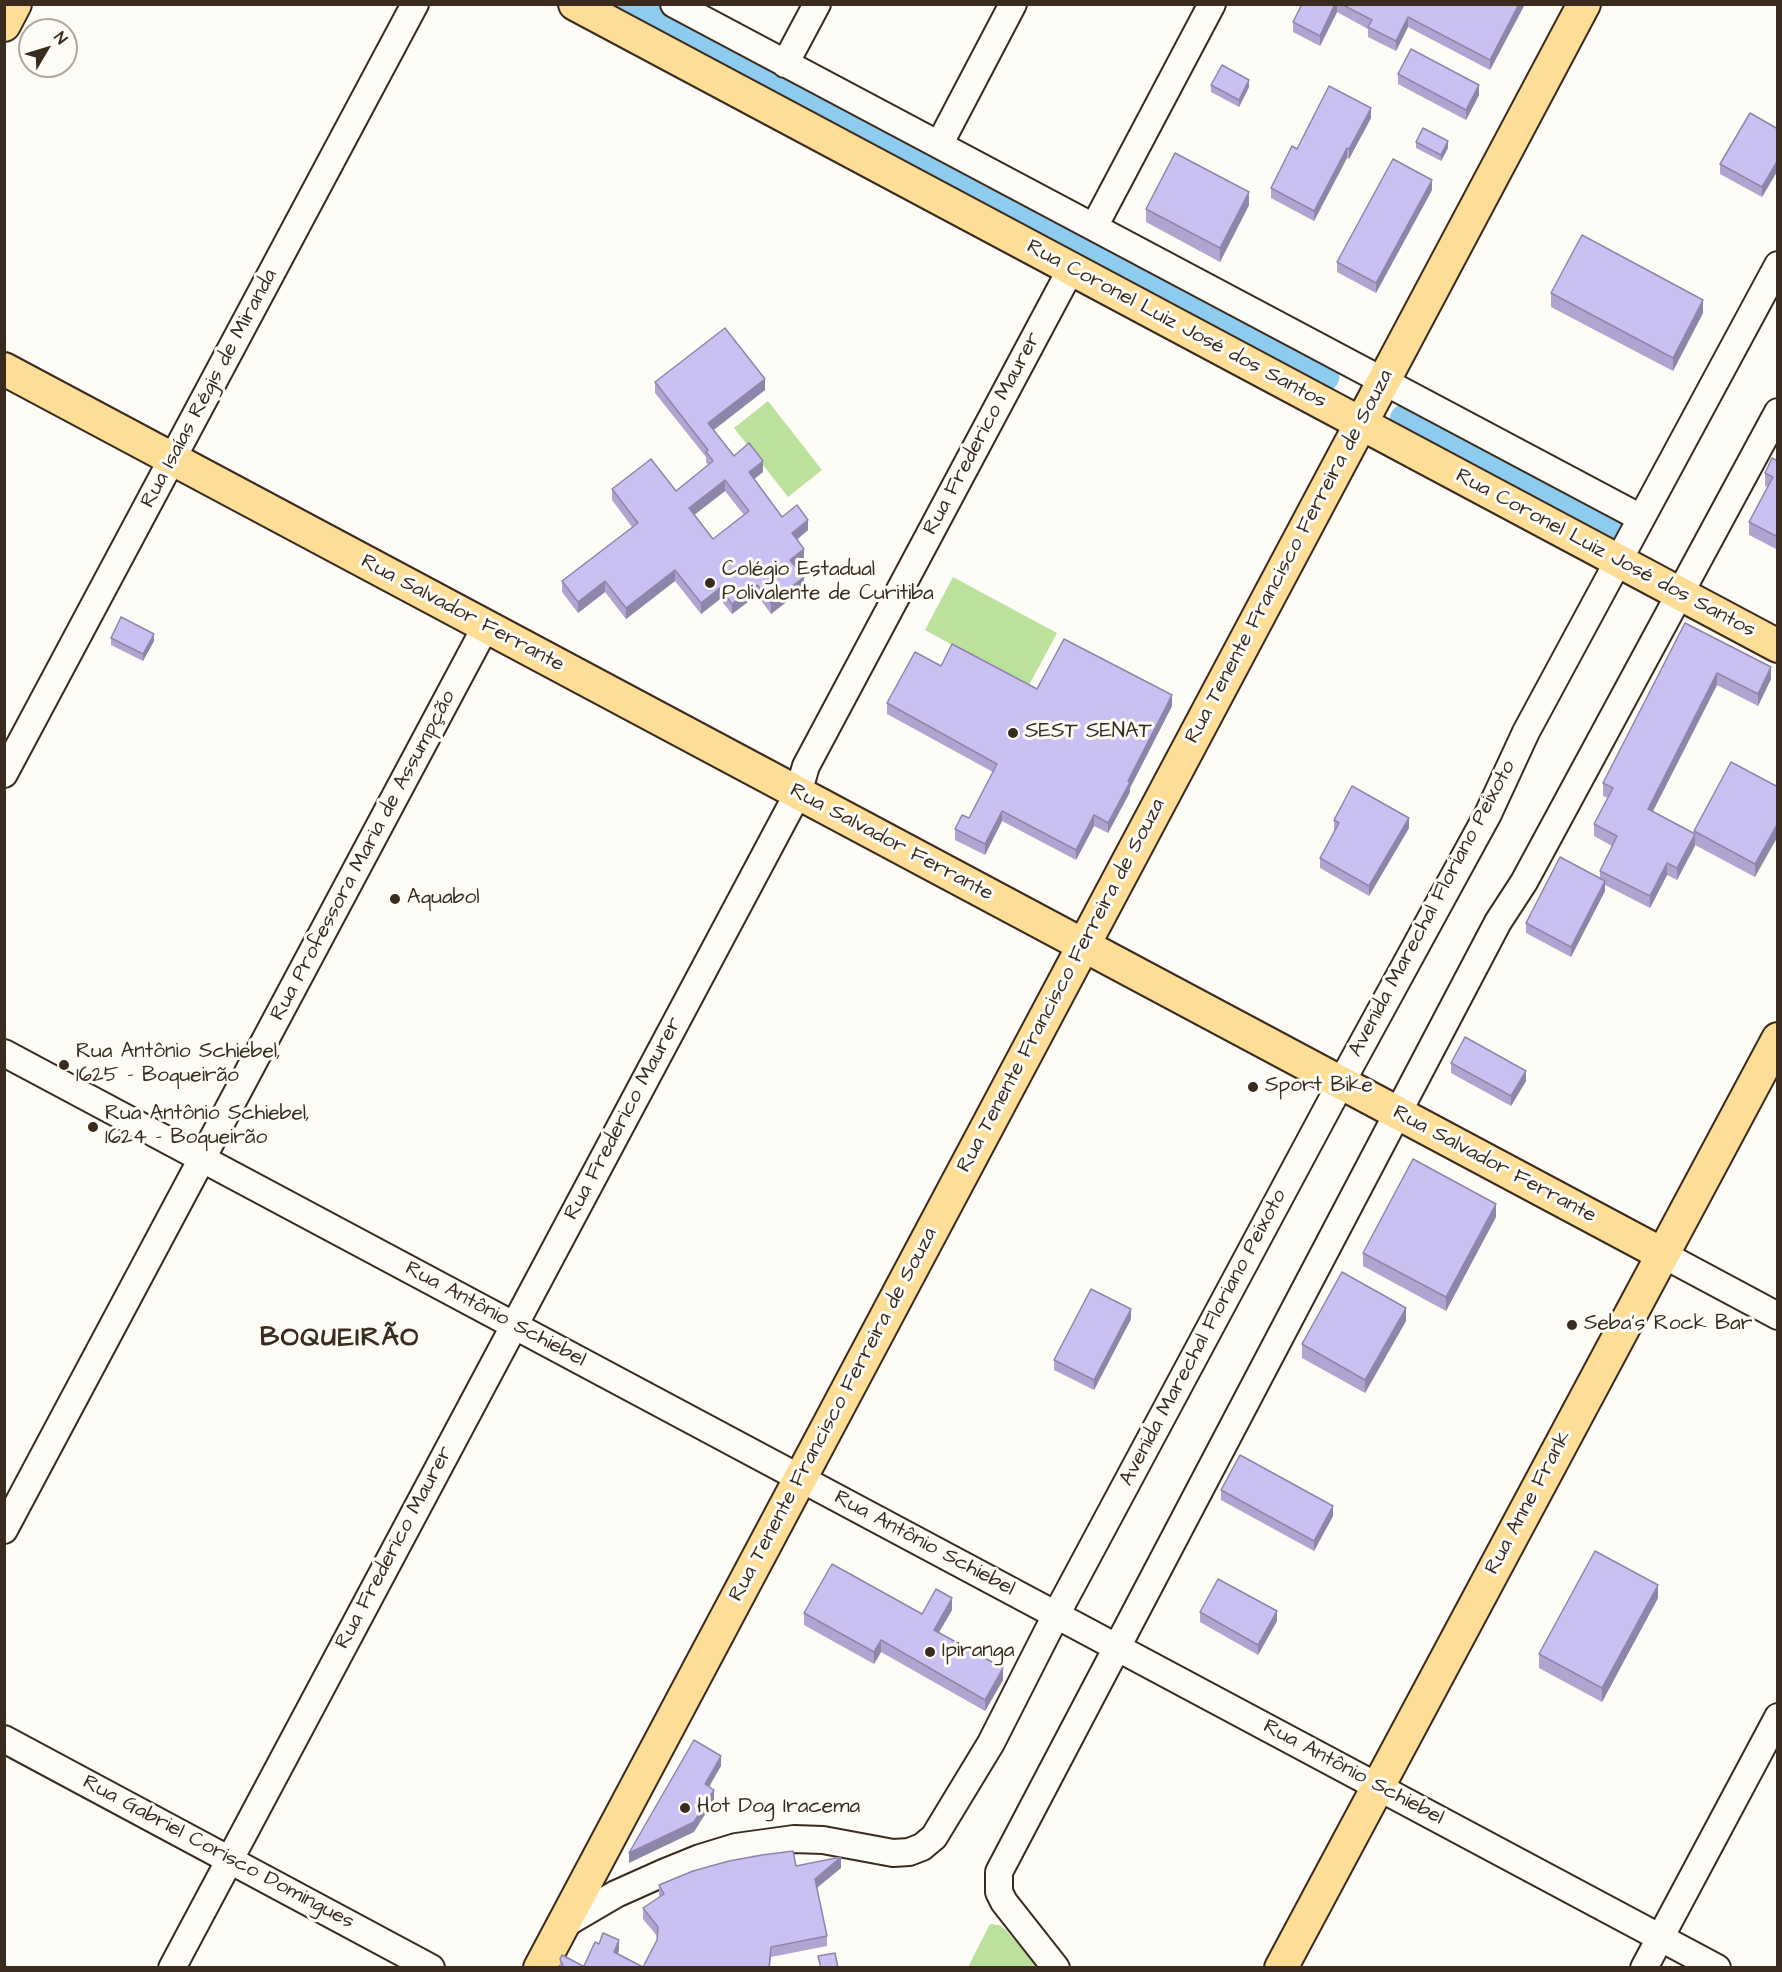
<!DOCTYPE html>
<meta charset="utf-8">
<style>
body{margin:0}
#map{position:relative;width:1782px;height:1972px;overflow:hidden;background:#fdfcf7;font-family:"Architects Daughter",sans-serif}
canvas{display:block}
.frame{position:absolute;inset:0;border:6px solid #3b2a1e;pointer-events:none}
.north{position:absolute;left:18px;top:18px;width:60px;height:60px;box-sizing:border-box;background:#fdfcf7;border:2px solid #afa8a0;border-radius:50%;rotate:52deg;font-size:16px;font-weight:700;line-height:24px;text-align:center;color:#3b2a1e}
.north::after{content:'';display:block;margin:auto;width:21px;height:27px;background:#3b2a1e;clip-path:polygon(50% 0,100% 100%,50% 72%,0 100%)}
</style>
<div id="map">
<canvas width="1782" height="1972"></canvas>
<div class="frame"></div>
<div class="north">N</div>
</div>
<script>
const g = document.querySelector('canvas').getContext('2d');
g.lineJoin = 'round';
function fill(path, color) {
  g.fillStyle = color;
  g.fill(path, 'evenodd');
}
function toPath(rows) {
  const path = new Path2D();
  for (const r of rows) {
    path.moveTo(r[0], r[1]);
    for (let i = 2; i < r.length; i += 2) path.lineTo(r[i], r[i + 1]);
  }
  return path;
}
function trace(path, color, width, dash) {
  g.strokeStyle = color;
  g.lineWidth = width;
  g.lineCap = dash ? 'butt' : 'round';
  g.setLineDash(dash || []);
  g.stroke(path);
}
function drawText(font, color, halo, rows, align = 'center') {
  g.font = font + ' "Architects Daughter",sans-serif';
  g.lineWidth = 6;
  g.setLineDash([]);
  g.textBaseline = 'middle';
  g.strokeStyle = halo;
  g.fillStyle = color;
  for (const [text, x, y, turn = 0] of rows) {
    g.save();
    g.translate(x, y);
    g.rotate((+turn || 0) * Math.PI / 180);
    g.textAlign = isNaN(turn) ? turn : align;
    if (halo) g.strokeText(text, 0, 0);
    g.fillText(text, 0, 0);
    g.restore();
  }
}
fill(toPath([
 [768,401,822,470,788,497,734,428],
 [953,577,1057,633,1028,687,925,630],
 [990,1924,999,1925,1005,1929,1038,1967,968,1967]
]), '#bce19c');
trace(toPath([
 [626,4,1323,376],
 [1406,420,1607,527]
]), '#8eccef', 33);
const minor = toPath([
 [674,4,1641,518],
 [785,64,817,4],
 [939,145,1013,4],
 [1094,227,1212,4],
 [4,774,415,4],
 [4,1053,1717,1968],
 [1662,1254,1778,1316],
 [4,1530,486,626],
 [4,1739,431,1968],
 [563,1925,616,1894,663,1873,700,1858,736,1847,794,1839,823,1840,893,1853,909,1852,922,1847,934,1837,991,1743,1056,1615,1341,1083,1488,814,1526,732,1778,265],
 [172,1968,798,793,806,766,1071,269],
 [1056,1968,1004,1902,999,1892,999,1872,1498,922,1524,882,1778,412],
 [1644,1968,1778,1717]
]);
const major = toPath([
 [575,4,1778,646],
 [4,25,15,4],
 [4,369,1662,1254],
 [540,1968,1584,4],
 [1281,1968,1778,1039]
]);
trace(minor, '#3b2a1e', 30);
trace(major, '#3b2a1e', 36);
trace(minor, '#fdfcf7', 26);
trace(major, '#fedd96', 32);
fill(toPath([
 [1302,4,1525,4,1490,70,1408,27,1396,51,1368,37,1368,29,1337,12,1320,46,1293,32,1293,22],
 [1398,74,1479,95,1466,120,1398,84],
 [1211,85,1249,87,1239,107,1211,92],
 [1371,118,1349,159,1347,158,1314,221,1271,198,1271,188,1297,149],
 [1778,129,1778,170,1762,197,1720,174,1720,164],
 [1416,142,1448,148,1441,161,1416,148],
 [1432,190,1376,293,1337,272,1337,262],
 [1249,205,1220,262,1146,222,1146,209],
 [1551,293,1703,313,1673,371,1551,307],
 [655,382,765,390,714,430,734,456,763,472,754,479,782,517,808,530,797,539,804,560,795,567,804,588,771,614,757,595,732,614,720,599,701,614,675,581,626,619,605,592,578,613,562,592,562,581,632,527,612,500,612,489,676,491,708,465,706,462,706,457,655,393],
 [725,491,744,515,713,539,694,515],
 [1778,461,1778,550,1749,535,1749,522,1767,487,1765,486,1765,473],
 [1685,623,1771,679,1758,706,1717,685,1653,811,1694,833,1694,831,1778,787,1755,877,1695,845,1677,880,1667,875,1650,908,1605,885,1605,891,1571,957,1526,933,1526,923,1600,878,1600,871,1612,846,1594,836,1594,824,1608,798,1603,796,1603,783],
 [111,638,154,641,143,661,111,645],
 [941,666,1037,689,1172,706,1130,788,1130,792,1108,833,1094,826,1076,860,1002,821,985,855,955,840,955,829,969,818,993,772,887,714,887,703],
 [1334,820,1409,828,1369,896,1320,868,1320,858,1335,830,1334,830],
 [1451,1063,1526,1081,1511,1106,1451,1073],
 [1496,1217,1446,1311,1363,1266,1363,1253],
 [1131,1319,1094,1390,1054,1370,1054,1360],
 [1406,1321,1365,1393,1302,1358,1302,1344],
 [1221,1490,1333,1516,1314,1551,1221,1500],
 [1658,1598,1602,1702,1539,1668,1539,1654],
 [952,1610,939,1632,1003,1680,985,1711,881,1652,874,1664,804,1625,804,1613,922,1614],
 [1200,1612,1277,1621,1258,1655,1200,1622],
 [796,1866,841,1868,817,1888,827,1936,827,1946,771,1957,770,1968,583,1968,599,1944,619,1950,618,1954,643,1967,657,1940,657,1936,643,1919,643,1908,660,1897,659,1895,659,1885],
 [560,1959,583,1968,560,1968]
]), '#afa5d0');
fill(toPath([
 [1335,4,1337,4,1337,12,1320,46,1320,36],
 [1519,4,1525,4,1490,70,1490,60],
 [1408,17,1408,27,1396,51,1396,41],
 [1249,80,1249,87,1239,107,1239,100],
 [1479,85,1479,95,1466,120,1466,110],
 [1371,108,1371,118,1349,159,1349,149],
 [1448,141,1448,148,1441,161,1441,155],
 [1347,148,1347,158,1314,221,1314,211],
 [1778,160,1778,170,1762,197,1762,187],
 [1432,180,1432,190,1376,293,1376,283],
 [1249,192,1249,205,1220,262,1220,248],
 [1703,300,1703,313,1673,371,1673,358],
 [765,379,765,390,708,434,708,423],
 [763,461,763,472,749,483,749,472],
 [725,480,725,491,689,519,689,508],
 [808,520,808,530,792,544,792,533],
 [804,549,804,560,790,571,790,560],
 [675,570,675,581,626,619,626,608],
 [804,577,804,588,771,614,771,603],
 [605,581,605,592,578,613,578,602],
 [757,585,757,595,732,614,732,604],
 [720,588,720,599,701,614,701,603],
 [154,634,154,641,143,661,143,654],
 [1771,667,1771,679,1758,706,1758,694],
 [1717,673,1717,685,1648,821,1648,809],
 [1172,695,1172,706,1130,788,1130,792,1108,833,1108,823,1128,781],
 [1002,811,1002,821,985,855,985,844],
 [1094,815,1094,826,1076,860,1076,850],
 [1409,818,1409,828,1369,896,1369,886],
 [1778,823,1778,836,1755,877,1755,864],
 [1695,834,1695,846,1677,880,1677,868],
 [1667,863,1667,875,1650,908,1650,896],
 [1605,881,1605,891,1571,957,1571,947],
 [1526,1071,1526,1081,1511,1106,1511,1096],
 [1496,1204,1496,1217,1446,1311,1446,1297],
 [1406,1308,1406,1321,1365,1393,1365,1380],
 [1131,1309,1131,1319,1094,1390,1094,1380],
 [1333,1506,1333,1516,1314,1551,1314,1541],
 [1658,1585,1658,1598,1602,1702,1602,1688],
 [952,1598,952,1610,934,1641,934,1630],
 [1277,1611,1277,1621,1258,1655,1258,1645],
 [881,1640,881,1652,874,1664,874,1652],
 [1003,1668,1003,1680,985,1711,985,1700],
 [721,1756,721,1766,705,1794,705,1784],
 [714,1790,714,1800,694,1832,629,1863,629,1853],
 [841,1857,841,1868,815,1889,815,1879],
 [619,1940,619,1950,614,1962,614,1952]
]), '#8e86a9');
const building = toPath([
 [1302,4,1335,4,1320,36,1293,22,1302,4],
 [1341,4,1519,4,1490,60,1408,17,1396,41,1368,27,1372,20,1341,4],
 [1411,49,1479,85,1466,110,1398,74,1411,49],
 [1222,65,1249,80,1239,100,1211,85,1222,65],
 [1329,86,1371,108,1349,149,1347,148,1314,211,1271,188,1292,146,1297,149,1329,86],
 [1750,113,1778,129,1778,160,1762,187,1720,164,1750,113],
 [1423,128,1448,141,1441,155,1416,142,1423,128],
 [1175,153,1249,192,1220,248,1146,209,1175,153],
 [1393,159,1432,180,1376,283,1337,262,1393,159],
 [1582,235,1703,300,1673,358,1551,293,1582,235],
 [725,328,765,379,708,423,734,456,749,443,763,461,749,472,782,517,797,505,808,520,792,533,804,549,790,560,804,577,771,603,757,585,732,604,720,588,701,603,675,570,626,608,605,581,578,602,562,581,638,523,612,489,651,459,676,491,713,461,706,452,708,450,655,382,725,328],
 [725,480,749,511,713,539,689,508,725,480],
 [1772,458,1778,461,1778,537,1749,522,1773,477,1765,473,1772,458],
 [121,617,154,634,143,654,111,638,121,617],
 [1685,623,1771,667,1758,694,1717,673,1648,809,1695,834,1677,868,1667,863,1650,896,1600,871,1617,836,1594,824,1613,788,1603,783,1685,623],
 [1064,639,1172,695,1128,781,1130,782,1108,823,1094,815,1076,850,1002,811,985,844,955,829,962,815,969,818,997,764,887,703,915,652,941,666,952,644,1037,689,1064,639],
 [1731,762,1778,787,1778,823,1755,864,1694,831,1731,762],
 [1352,786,1409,818,1369,886,1320,858,1339,823,1334,820,1352,786],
 [1560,857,1605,881,1571,947,1526,923,1560,857],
 [1465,1037,1526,1071,1511,1096,1451,1063,1465,1037],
 [1413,1159,1496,1204,1446,1297,1363,1253,1413,1159],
 [1342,1272,1406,1308,1365,1380,1302,1344,1342,1272],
 [1091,1289,1131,1309,1094,1380,1054,1360,1091,1289],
 [1240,1455,1333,1506,1314,1541,1221,1490,1240,1455],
 [1595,1551,1658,1585,1602,1688,1539,1654,1595,1551],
 [832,1564,922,1614,936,1589,952,1598,934,1630,1003,1668,985,1700,881,1640,874,1652,804,1613,832,1564],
 [1218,1579,1277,1611,1258,1645,1200,1612,1218,1579],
 [694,1740,721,1756,705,1784,714,1790,694,1822,629,1853,694,1740],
 [793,1851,796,1866,841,1857,815,1879,827,1936,771,1947,769,1968,583,1968,595,1942,599,1944,603,1933,619,1940,614,1952,643,1967,657,1940,658,1927,643,1908,664,1894,659,1885,693,1871,729,1861,762,1855,793,1851],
 [835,1953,838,1968,821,1968,818,1956,835,1953],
 [562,1955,583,1966,582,1968,564,1968,560,1959,562,1955]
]);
fill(building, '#cbc0f2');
trace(building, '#8e86a9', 1.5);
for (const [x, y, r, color] of [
 [710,583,6,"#3b2a1e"],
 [1013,733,6,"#3b2a1e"],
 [395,899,6,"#3b2a1e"],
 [64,1065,6,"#3b2a1e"],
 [1253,1087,6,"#3b2a1e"],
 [93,1127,6,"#3b2a1e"],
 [1572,1325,6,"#3b2a1e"],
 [930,1652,6,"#3b2a1e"],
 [685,1808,6,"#3b2a1e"]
]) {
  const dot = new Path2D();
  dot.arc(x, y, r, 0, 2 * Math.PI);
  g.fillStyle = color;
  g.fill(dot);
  trace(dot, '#fdfcf7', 2);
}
drawText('21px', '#3b2a1e', '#fdfcf7', [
 ["Rua Coronel Luiz José dos Santos",1176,325,28],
 ["Rua Isaías Régis de Miranda",210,389,-62],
 ["Rua Frederico Maurer",983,434,-62],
 ["Rua Coronel Luiz José dos Santos",1605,554,28],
 ["Rua Tenente Francisco Ferreira de Souza",1290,557,-62],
 ["Rua Salvador Ferrante",462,614,28],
 ["Rua Salvador Ferrante",891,843,28],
 ["Rua Professora Maria de Assumpção",364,856,-62],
 ["Avenida Marechal Floriano Peixoto",1433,909,-62],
 ["Rua Tenente Francisco Ferreira de Souza",1062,986,-62],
 ["Rua Frederico Maurer",624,1119,-62],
 ["Rua Salvador Ferrante",1494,1165,28],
 ["Rua Antônio Schiebel",495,1315,28],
 ["Avenida Marechal Floriano Peixoto",1204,1338,-62],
 ["Rua Tenente Francisco Ferreira de Souza",834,1415,-62],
 ["Rua Anne Frank",1529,1503,-62],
 ["Rua Antônio Schiebel",924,1544,28],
 ["Rua Frederico Maurer",395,1548,-62],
 ["Rua Antônio Schiebel",1353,1773,28],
 ["Rua Gabriel Corisco Domingues",218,1853,28]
]);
drawText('21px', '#3b2a1e', '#fdfcf7', [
 ["Colégio Estadual",722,571],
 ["Polivalente de Curitiba",722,595],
 ["SEST SENAT",1025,733],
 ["Aquabol",407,899],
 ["Rua Antônio Schiebel,",76,1053],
 ["1625 - Boqueirão",76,1077],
 ["Sport Bike",1265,1087],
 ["Rua Antônio Schiebel,",105,1115],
 ["1624 - Boqueirão",105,1139],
 ["Seba's Rock Bar",1584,1325],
 ["Ipiranga",942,1652],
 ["Hot Dog Iracema",697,1808]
], 'left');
g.letterSpacing = '1.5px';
drawText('bold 27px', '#3b2a1e', '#fdfcf7', [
 ["BOQUEIRÃO",340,1339]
]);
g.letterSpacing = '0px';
</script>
